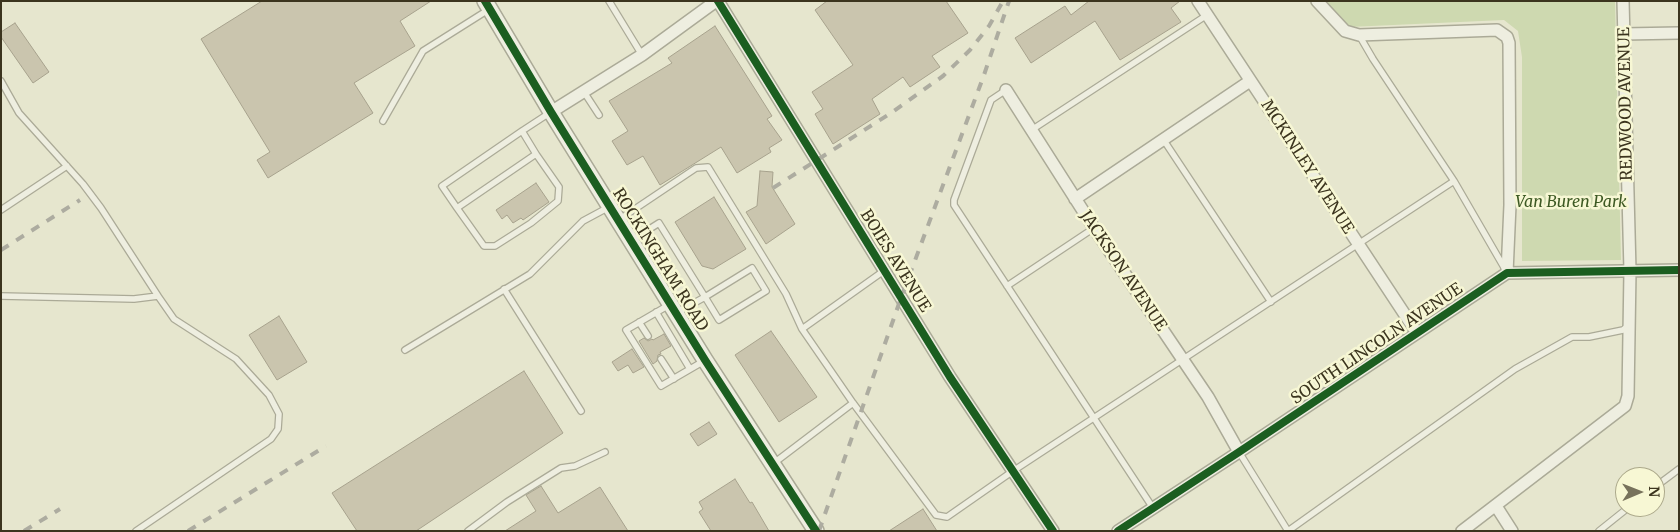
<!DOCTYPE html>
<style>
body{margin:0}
#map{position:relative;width:1680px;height:532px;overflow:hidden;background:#e6e6ce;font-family:Merriweather,serif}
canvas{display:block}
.frame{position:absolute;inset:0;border:2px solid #3b341e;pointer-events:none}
.north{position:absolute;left:1615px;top:467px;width:50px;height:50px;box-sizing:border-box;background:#f7f7d4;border:1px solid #aca98b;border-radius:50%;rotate:89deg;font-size:14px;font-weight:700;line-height:20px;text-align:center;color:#3b341e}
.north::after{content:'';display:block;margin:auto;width:18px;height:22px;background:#77725c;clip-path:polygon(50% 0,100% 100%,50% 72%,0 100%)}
</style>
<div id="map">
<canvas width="1680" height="532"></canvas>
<div class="frame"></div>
<div class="north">N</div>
</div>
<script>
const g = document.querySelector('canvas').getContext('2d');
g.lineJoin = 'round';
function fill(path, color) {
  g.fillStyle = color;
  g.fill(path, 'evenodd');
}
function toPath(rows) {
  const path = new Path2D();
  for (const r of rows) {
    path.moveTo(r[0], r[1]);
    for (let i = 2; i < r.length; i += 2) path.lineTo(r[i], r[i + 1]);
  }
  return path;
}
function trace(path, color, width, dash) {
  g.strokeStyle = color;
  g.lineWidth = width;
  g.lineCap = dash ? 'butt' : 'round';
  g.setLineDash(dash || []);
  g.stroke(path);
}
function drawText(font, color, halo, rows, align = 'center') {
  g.font = font + ' Merriweather,serif';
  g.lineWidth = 5;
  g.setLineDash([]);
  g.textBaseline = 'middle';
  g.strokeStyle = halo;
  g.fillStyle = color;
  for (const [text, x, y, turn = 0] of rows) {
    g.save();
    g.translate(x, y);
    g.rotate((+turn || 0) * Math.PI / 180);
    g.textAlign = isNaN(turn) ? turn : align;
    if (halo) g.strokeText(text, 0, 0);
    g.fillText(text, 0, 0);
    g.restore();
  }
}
fill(toPath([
 [1326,1,1615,1,1621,260,1522,261,1522,57,1518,31,1504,20,1349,27]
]), '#ced9b0');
const building = toPath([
 [262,1,431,1,400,21,415,46,354,83,373,113,268,178,257,160,270,152,201,39,262,1],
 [827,1,946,1,968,33,932,56,940,67,910,87,903,77,872,99,880,114,833,144,815,114,823,109,812,92,853,65,815,10,827,1],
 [1089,1,1180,1,1171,8,1181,22,1120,60,1095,21,1031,63,1015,38,1065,6,1071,15,1089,1],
 [15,23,49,72,33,83,1,37,1,32,15,23],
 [715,26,772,116,767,119,782,140,769,148,771,152,737,173,721,147,660,185,643,156,627,165,612,141,628,131,609,101,672,63,668,58,715,26],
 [760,171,773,172,772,187,795,224,766,244,746,212,757,206,760,171],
 [536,183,549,202,523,220,521,218,513,223,507,215,502,219,496,210,536,183],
 [714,197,746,249,713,269,702,266,675,222,714,197],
 [279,316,307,362,277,380,249,335,279,316],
 [771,331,817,397,779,422,735,355,771,331],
 [664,334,671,346,660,352,661,354,658,355,657,361,653,364,639,341,644,338,648,341,652,339,653,340,664,334],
 [632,349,644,367,633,373,628,365,618,371,612,362,632,349],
 [524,371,563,433,416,531,357,531,332,493,524,371],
 [709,422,717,434,698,446,690,434,709,422],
 [735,479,750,503,752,502,769,531,711,531,699,512,703,509,699,502,735,479],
 [541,486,558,513,600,487,628,531,505,531,536,511,526,495,541,486],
 [923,509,937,531,889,531,923,509]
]);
fill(building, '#cac5ae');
trace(building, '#a7a28d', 1);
const service = toPath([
 [609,1,642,55],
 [1359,35,1373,59,1454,181,1505,269],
 [1,81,19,113,83,184,101,208,158,296,134,299,1,296],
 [1006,90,991,100,954,200,954,205,1153,508],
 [584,92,599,115],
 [383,121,423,51,488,10],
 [1033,129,1207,15],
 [522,131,536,154,457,208,442,186,522,131,551,112],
 [1163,139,1271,302],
 [457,208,484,246,495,246,531,223,558,201,559,187,536,154],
 [1,210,67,166],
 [620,219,696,168,708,167,786,294,802,329,853,403,936,515,947,517,1013,471,1454,181],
 [632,240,659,223,705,297,719,320,766,291,752,268,705,297,676,313],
 [1007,286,1094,228],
 [504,289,581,411],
 [669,305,626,330,661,386,704,361],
 [656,312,690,369],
 [639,322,648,336],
 [802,329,885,270],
 [405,350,530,274,583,221,609,207],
 [661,359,674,379],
 [1239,452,1288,531],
 [774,463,853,403],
 [1655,487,1679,469],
 [136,531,271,439,278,429,279,414,269,395,236,359,174,319,158,296],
 [468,531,507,502,561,468,575,466,605,452],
 [1288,531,1515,369,1572,337,1589,337,1623,330,1628,326],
 [1599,531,1629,507]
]);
const minor = toPath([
 [718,1,950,377,1053,531],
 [1198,1,1417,333],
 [1317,1,1345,31,1359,35,1497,30,1507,37,1509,43,1510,205,1507,273],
 [1624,34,1679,33],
 [1006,90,1094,228,1208,397,1239,452],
 [551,112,642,55,716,1],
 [1075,199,1250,81],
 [1496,506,1512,531],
 [1118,531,1239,452,1507,273,1679,270],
 [1462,531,1625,406,1628,396,1630,271,1623,1]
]);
const tertiary = toPath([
 [485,1,551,112,705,360,816,531]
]);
trace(service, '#abaa97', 8);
trace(minor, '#abaa97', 14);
trace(tertiary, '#abaa97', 18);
trace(service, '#eeeee0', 5.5);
trace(minor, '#eeeee0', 11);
trace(tertiary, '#eeeee0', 15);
trace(toPath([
 [773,188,891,113,943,76,970,50,989,26,1003,1],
 [1,250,80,200],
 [24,531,60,509],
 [188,531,326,446],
 [819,531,901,298,984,75,1009,1]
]), '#adaca0', 4, [9, 9]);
trace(toPath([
 [485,1,551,112,705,360,816,531],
 [718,1,950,377,1053,531],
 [1118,531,1239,452,1507,273,1679,270]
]), '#1b5e20', 8);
drawText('16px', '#3b341e', '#f7f7d4', [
 ["REDWOOD AVENUE",1626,104,-91],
 ["MCKINLEY AVENUE",1307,167,57],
 ["ROCKINGHAM ROAD",660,260,58],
 ["BOIES AVENUE",895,261,58],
 ["JACKSON AVENUE",1123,271,56],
 ["SOUTH LINCOLN AVENUE",1377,344,-34]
]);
drawText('italic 16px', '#3d5923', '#f7f7d4', [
 ["Van Buren Park",1571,202]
]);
</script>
